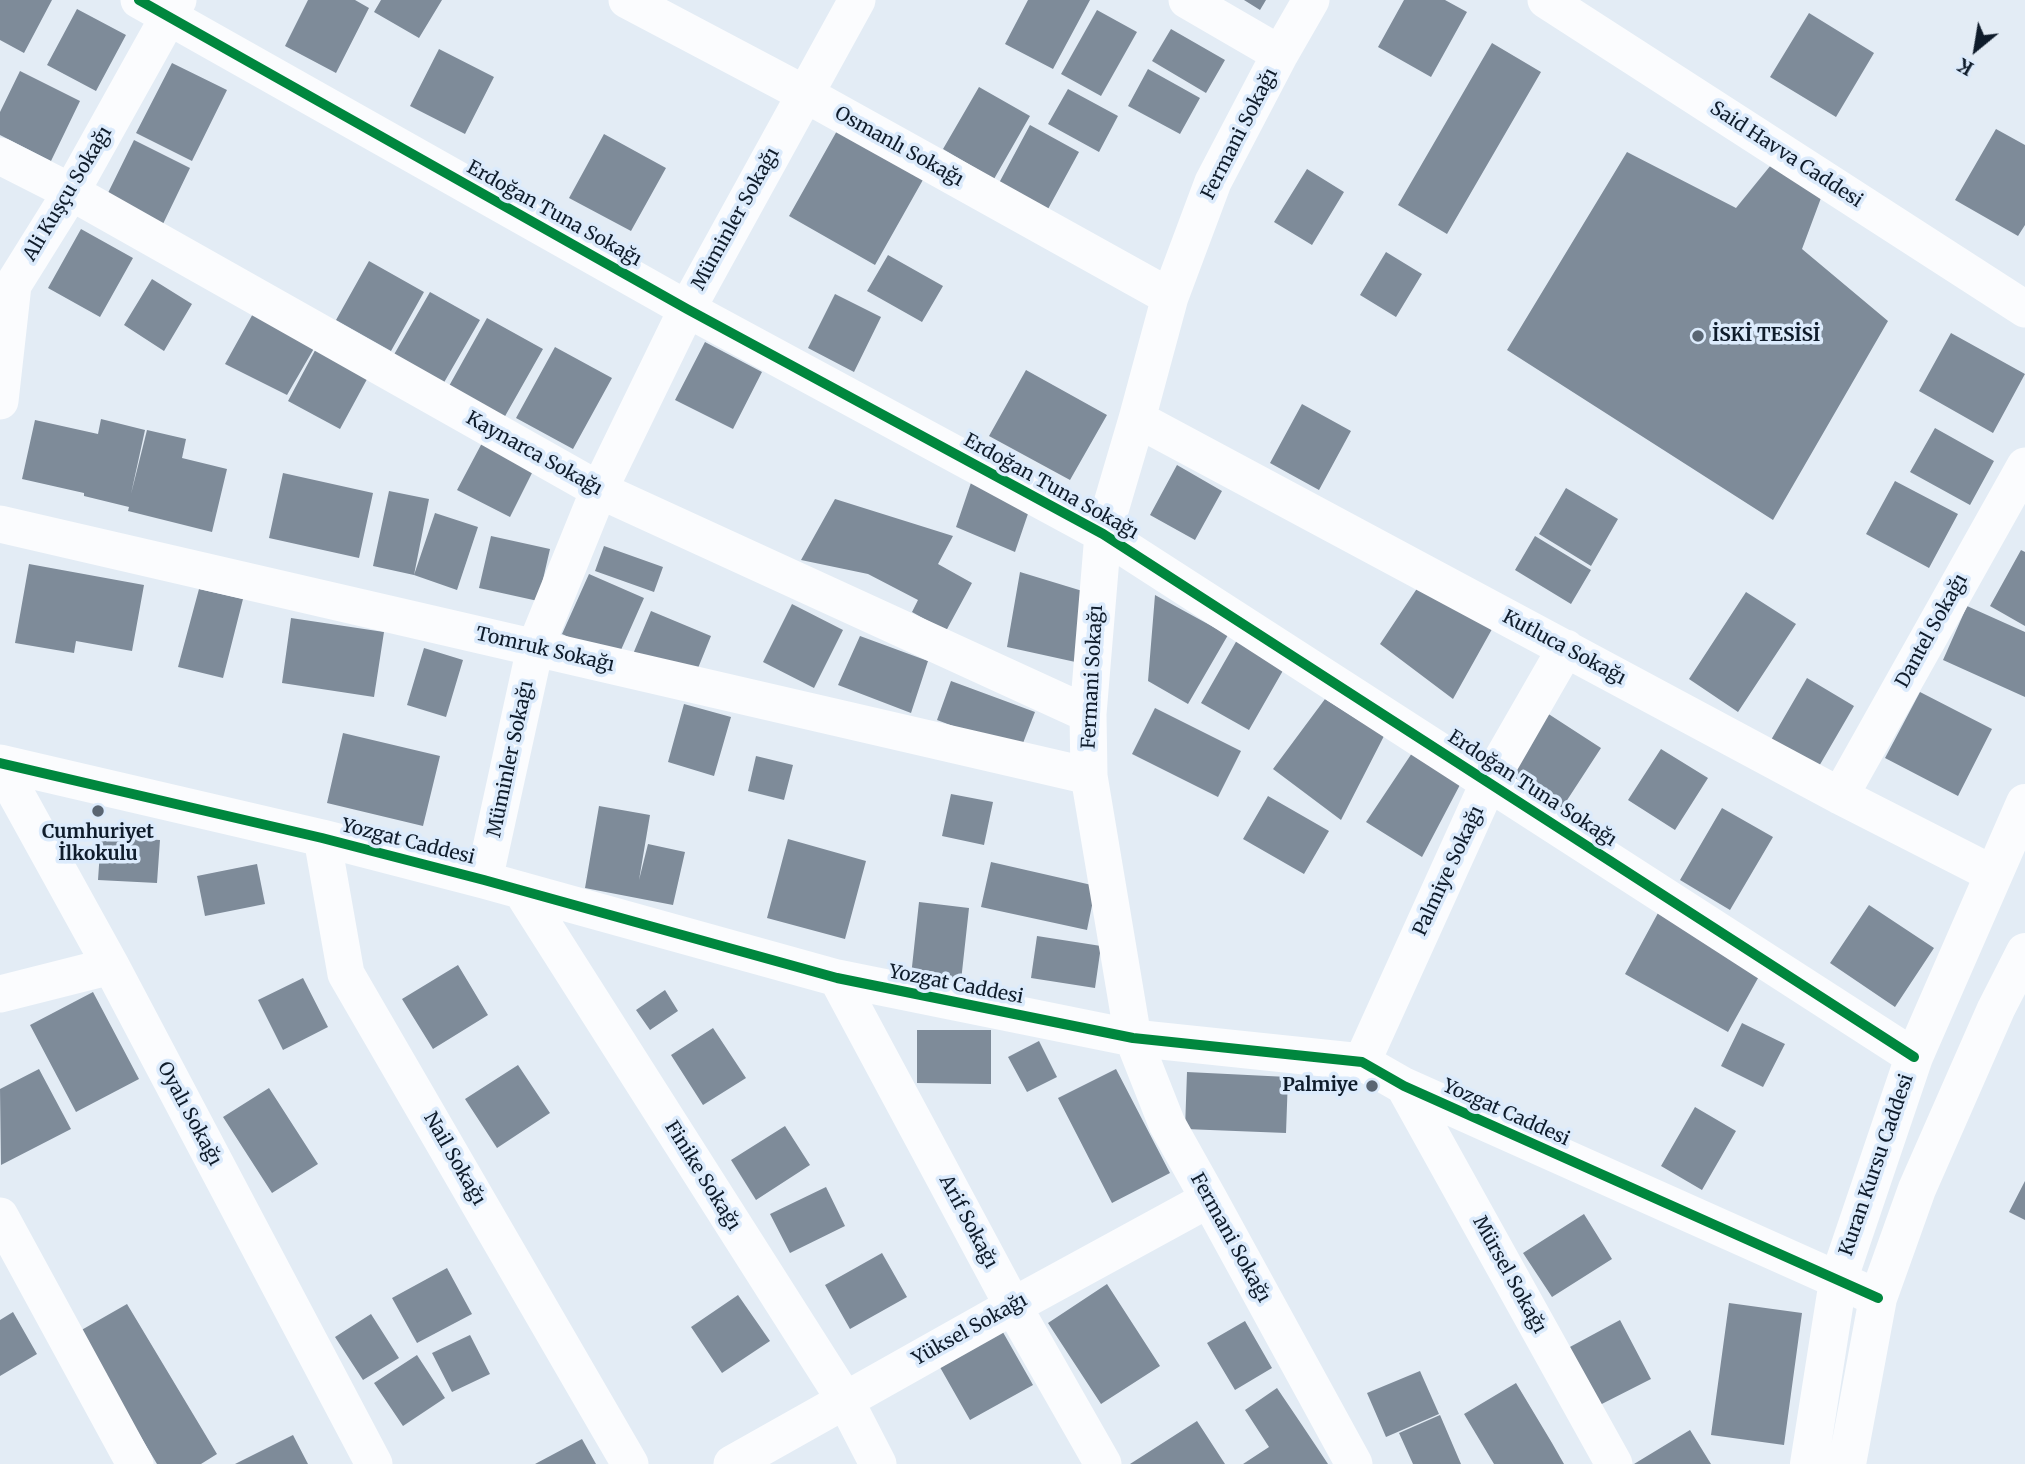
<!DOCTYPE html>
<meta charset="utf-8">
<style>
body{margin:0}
#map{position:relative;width:2025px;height:1464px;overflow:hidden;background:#e3ecf5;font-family:Merriweather,serif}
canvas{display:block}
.north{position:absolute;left:1941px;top:14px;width:70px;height:70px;-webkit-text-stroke:5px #dcebfc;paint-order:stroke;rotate:210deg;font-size:19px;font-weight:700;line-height:28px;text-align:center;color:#0f1c2b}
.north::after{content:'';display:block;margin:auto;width:24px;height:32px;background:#0f1c2b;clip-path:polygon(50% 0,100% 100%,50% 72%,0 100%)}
</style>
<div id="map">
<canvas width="2025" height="1464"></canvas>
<div class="north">K</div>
</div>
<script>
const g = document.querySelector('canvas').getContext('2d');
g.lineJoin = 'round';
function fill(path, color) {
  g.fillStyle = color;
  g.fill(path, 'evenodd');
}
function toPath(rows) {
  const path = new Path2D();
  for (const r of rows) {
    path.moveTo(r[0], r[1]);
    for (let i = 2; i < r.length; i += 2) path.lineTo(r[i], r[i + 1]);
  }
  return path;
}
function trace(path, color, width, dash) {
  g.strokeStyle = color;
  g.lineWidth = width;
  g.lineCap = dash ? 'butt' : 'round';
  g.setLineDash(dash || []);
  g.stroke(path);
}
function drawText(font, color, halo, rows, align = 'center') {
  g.font = font + ' Merriweather,serif';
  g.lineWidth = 7;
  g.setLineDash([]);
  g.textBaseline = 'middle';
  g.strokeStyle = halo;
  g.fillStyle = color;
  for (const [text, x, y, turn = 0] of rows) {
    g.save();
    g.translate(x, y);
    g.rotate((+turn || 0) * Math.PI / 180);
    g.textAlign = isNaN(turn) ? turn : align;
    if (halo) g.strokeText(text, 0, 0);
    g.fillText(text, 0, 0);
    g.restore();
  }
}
fill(toPath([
 [0,0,52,0,24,53,0,40],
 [308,0,355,0,369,8,336,73,285,46],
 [381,0,442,0,419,38,374,12],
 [1028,0,1090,0,1053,69,1005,44],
 [1244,0,1266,0,1260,10],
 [1404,0,1445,0,1467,12,1431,77,1378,47],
 [77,9,126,35,96,91,47,65],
 [1097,10,1137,32,1101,96,1061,74],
 [1809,13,1874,53,1836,117,1770,77],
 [1171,29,1225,60,1206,93,1152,61],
 [1492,43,1541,72,1447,234,1398,205],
 [439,49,494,77,465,134,410,106],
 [172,63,227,90,192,161,136,133],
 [1148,69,1200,98,1180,134,1128,106],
 [20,71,80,101,51,161,0,135,0,112],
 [979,87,1030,116,994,179,943,149],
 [1068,89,1118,116,1099,152,1048,124],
 [1030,125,1079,152,1048,209,999,183],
 [838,129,924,178,875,265,789,216],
 [1996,129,2025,145,2025,225,2018,236,1955,200],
 [604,134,666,168,631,231,569,198],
 [134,140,190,168,162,226,106,197],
 [1627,152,1736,208,1775,160,1821,198,1802,249,1888,321,1773,520,1507,350],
 [1307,169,1344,192,1312,245,1274,222],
 [81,229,133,258,100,317,48,288],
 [1386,252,1422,274,1396,317,1360,295],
 [888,255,943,286,922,322,867,291],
 [369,261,424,292,391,351,336,320],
 [152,279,192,304,164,351,124,325],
 [430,292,480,320,442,386,392,358],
 [835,294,881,317,854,372,808,348],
 [255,310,316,345,287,395,225,364],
 [487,318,543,349,504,418,449,386],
 [1951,333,2025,374,1993,433,1919,391],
 [320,341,372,370,340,429,288,401],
 [705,342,762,372,733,429,675,400],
 [555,347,612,378,573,449,516,418],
 [1026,370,1107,415,1070,480,989,436],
 [1302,404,1351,431,1319,490,1270,463],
 [101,419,145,430,131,494,147,430,186,439,182,458,227,469,212,532,128,511,129,507,84,496,84,493,22,479,35,420,98,434],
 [1935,428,1994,461,1970,505,1910,472],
 [482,443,534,469,510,517,457,490],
 [977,465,1033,499,1015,552,956,527],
 [1177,465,1222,491,1195,540,1150,515],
 [283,473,373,493,359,558,269,538],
 [1895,481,1958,514,1929,568,1866,534],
 [1566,488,1618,519,1591,566,1539,534],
 [389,491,429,499,414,575,373,566],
 [835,499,953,536,938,564,972,583,946,631,912,612,918,600,868,574,801,560],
 [435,513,478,527,457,590,414,575],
 [491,536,550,549,538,601,479,588],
 [1535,536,1591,570,1571,604,1515,570],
 [604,546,663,567,654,592,595,571],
 [2021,550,2025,552,2025,626,1990,606],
 [29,564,144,585,132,651,76,641,74,653,15,643],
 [1020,572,1089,593,1080,663,1007,647],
 [589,574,644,598,617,659,562,634],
 [1422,581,1496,622,1453,699,1380,644],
 [199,589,243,599,223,678,178,667],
 [1746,592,1796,624,1738,712,1689,679],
 [1155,595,1228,635,1188,704,1148,681],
 [792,604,843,630,814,688,763,662],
 [1967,606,2025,632,2025,697,1943,660],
 [651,611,711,636,694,678,633,654],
 [291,618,384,632,374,697,282,683],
 [860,636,928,661,911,713,838,685],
 [1237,640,1285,667,1249,730,1201,703],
 [424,648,463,660,446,717,407,705],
 [1807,678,1854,706,1818,768,1771,740],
 [951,681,1035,712,1020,751,937,720],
 [1920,692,1992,729,1958,796,1885,758],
 [1325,699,1384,736,1341,820,1273,769],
 [684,704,731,717,714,776,668,762],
 [1155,708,1241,751,1218,797,1132,754],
 [1547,713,1601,748,1560,811,1506,776],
 [343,733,440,756,423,826,327,803],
 [1661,749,1708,778,1675,830,1628,800],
 [1414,750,1462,781,1422,857,1366,822],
 [756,756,793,765,784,800,748,791],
 [951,794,993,802,984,845,942,836],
 [1268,796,1329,831,1304,874,1243,839],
 [599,806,650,815,639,880,648,844,685,852,673,905,585,888],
 [1722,808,1773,837,1730,910,1680,880],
 [101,836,160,840,157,883,98,880],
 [788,839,866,861,845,939,767,918],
 [991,862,1096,886,1087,930,981,907],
 [257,864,265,904,205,916,197,876],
 [919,902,969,908,961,981,911,976],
 [1869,905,1934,948,1895,1007,1830,963],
 [1658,913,1762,971,1728,1032,1625,974],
 [1037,936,1101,946,1095,988,1031,978],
 [458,965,488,1015,433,1049,402,999],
 [303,978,328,1027,283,1050,258,1000],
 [665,990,678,1011,650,1030,636,1010],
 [93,992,139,1079,76,1112,30,1025],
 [1742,1023,1785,1044,1763,1087,1721,1066],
 [713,1028,746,1078,703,1105,671,1055],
 [917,1030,991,1030,991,1084,917,1083],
 [1039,1041,1057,1077,1027,1092,1008,1057],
 [518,1065,550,1113,497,1148,465,1099],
 [39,1069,71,1129,1,1165,0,1089],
 [1116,1069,1170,1173,1112,1203,1058,1098],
 [1187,1072,1288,1077,1286,1133,1185,1129],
 [269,1088,318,1164,272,1193,223,1117],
 [1695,1107,1736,1131,1702,1190,1661,1166],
 [785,1126,810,1165,756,1200,731,1160],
 [2025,1181,2025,1220,2009,1212],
 [826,1187,845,1226,790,1253,770,1214],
 [1584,1214,1612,1259,1552,1297,1523,1253],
 [882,1253,907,1297,850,1329,825,1285],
 [447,1268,472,1314,417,1343,392,1298],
 [1107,1284,1160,1366,1101,1404,1048,1323],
 [738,1295,770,1341,722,1373,691,1327],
 [1729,1303,1802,1313,1784,1445,1711,1435],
 [127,1304,217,1454,201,1464,157,1464,78,1332],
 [13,1312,37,1354,0,1376,0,1320],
 [371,1314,399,1358,363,1380,335,1337],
 [1620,1320,1651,1379,1586,1412,1555,1355],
 [1245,1321,1272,1368,1235,1390,1207,1343],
 [1000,1327,1033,1385,970,1420,937,1362],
 [470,1335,490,1374,452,1392,432,1353],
 [417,1355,445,1398,403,1426,374,1383],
 [1420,1371,1439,1414,1386,1437,1367,1393],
 [1516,1383,1552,1443,1564,1464,1494,1464,1464,1414],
 [1277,1388,1302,1425,1328,1464,1243,1464,1269,1447,1245,1410],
 [1440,1415,1461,1464,1413,1464,1399,1433],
 [1197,1421,1225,1464,1130,1464],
 [1690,1430,1711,1464,1634,1464],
 [293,1435,308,1464,235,1464],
 [582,1439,596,1464,535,1464]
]), '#7e8b99');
trace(toPath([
 [139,0,687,309,1103,534,1914,1057],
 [627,0,805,94,1170,297],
 [1187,0,1280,54],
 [1311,0,1280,54,1213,182,1170,297,1137,419,1103,534,1088,714,1089,776,1133,1038,1167,1124,1209,1199,1354,1464],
 [1546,0,2025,309],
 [0,156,71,192,599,490,1088,714],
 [0,401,13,285,71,192,178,0],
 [1137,419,1840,796,1993,874],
 [0,524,1089,776],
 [0,763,322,838,484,880,837,978,1133,1038,1362,1062,1404,1086,1878,1298],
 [0,765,111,966,374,1464],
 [1840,796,2025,466],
 [322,838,346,974,630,1464],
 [484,880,535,648,599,490,687,309,857,0],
 [521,890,845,1400,878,1464],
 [837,978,1013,1306,1103,1464],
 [0,994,111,966],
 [1362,1062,1489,782,1566,648],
 [1404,1086,1614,1464],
 [0,1216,135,1464],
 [732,1464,1013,1306,1209,1199]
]), '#fbfcfe', 37);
trace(toPath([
 [1809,1464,1838,1281,1914,1057,2025,803],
 [1847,1464,1878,1298,1917,1189,1996,1009,2025,952]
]), '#fbfcfe', 38);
trace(toPath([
 [139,0,687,309,1103,534,1914,1057],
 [0,763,322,838,484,880,837,978,1133,1038,1362,1062,1404,1086,1878,1298]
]), '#00873e', 10);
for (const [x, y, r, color] of [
 [1698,336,7,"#596572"],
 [98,811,7,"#596572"],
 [1372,1086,7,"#596572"]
]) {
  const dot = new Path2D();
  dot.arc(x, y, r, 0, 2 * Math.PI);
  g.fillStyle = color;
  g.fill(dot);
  trace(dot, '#dcebfc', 2.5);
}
drawText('19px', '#0f1c2b', '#dcebfc', [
 ["Fermani Sokağı",1240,134,-63],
 ["Osmanlı Sokağı",899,147,29],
 ["Said Havva Caddesi",1786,155,33],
 ["Ali Kuşçu Sokağı",68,194,-59],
 ["Erdoğan Tuna Sokağı",554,214,29],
 ["Müminler Sokağı",736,219,-61],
 ["Kaynarca Sokağı",534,454,29],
 ["Erdoğan Tuna Sokağı",1051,487,29],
 ["Dantel Sokağı",1932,631,-61],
 ["Kutluca Sokağı",1564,648,28],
 ["Tomruk Sokağı",545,650,13],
 ["Fermani Sokağı",1093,677,-87],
 ["Müminler Sokağı",511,759,-78],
 ["Erdoğan Tuna Sokağı",1532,789,33],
 ["Yozgat Caddesi",408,842,14],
 ["Palmiye Sokağı",1449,871,-65],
 ["Yozgat Caddesi",956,985,11],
 ["Yozgat Caddesi",1506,1113,24],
 ["Oyalı Sokağı",189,1114,62],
 ["Nail Sokağı",454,1159,60],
 ["Kuran Kursu Caddesi",1877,1165,-71],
 ["Finike Sokağı",702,1176,58],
 ["Arif Sokağı",968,1222,62],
 ["Fermani Sokağı",1230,1238,61],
 ["Mürsel Sokağı",1509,1275,61],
 ["Yüksel Sokağı",970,1330,-29]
]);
drawText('bold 19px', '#0f1c2b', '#dcebfc', [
 ["İSKİ TESİSİ",1712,336],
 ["Cumhuriyet",98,833,"center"],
 ["İlkokulu",98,855,"center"],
 ["Palmiye",1358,1086,"right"]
], 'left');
</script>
